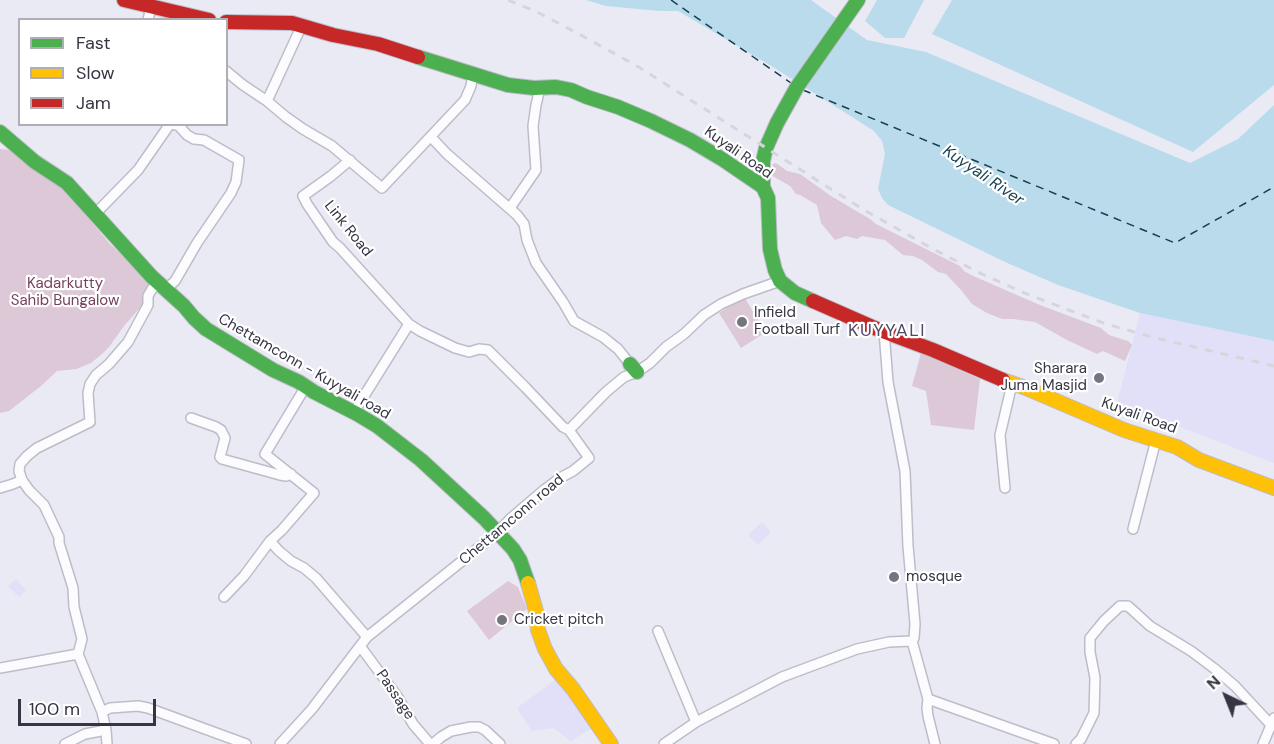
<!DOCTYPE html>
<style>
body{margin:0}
#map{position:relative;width:1274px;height:744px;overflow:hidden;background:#eaeaf5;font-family:"DM Sans",sans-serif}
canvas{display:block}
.legend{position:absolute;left:18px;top:18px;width:210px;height:108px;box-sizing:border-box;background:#fff;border:2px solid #afaeb4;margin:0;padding:8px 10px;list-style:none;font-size:18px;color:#363543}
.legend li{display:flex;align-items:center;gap:12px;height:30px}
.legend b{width:30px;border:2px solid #afaeb4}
.north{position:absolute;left:1196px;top:666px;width:60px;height:60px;-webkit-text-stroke:4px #fff;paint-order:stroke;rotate:317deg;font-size:16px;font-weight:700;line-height:24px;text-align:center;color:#363543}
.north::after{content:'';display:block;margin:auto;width:21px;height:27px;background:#363543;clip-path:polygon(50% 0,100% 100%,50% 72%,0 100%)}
.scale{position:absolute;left:18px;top:699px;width:138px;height:27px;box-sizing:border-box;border:3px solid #363543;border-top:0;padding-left:8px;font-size:18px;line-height:21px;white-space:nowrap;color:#363543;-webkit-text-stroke:4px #fff;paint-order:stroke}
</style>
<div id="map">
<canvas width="1274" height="744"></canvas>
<ul class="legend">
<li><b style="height:8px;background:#4caf50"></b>Fast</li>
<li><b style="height:8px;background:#ffc107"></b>Slow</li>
<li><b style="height:8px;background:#c62828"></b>Jam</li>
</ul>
<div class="north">N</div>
<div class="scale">100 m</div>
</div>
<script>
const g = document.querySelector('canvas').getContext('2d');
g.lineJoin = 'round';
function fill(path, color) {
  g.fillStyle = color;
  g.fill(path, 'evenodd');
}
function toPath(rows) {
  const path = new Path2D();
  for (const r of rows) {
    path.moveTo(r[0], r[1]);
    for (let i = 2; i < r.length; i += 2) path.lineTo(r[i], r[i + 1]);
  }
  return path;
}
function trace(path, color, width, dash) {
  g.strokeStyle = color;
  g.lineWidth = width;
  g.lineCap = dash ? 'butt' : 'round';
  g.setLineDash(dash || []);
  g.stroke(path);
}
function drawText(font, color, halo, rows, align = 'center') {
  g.font = font + ' "DM Sans",sans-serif';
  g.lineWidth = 4.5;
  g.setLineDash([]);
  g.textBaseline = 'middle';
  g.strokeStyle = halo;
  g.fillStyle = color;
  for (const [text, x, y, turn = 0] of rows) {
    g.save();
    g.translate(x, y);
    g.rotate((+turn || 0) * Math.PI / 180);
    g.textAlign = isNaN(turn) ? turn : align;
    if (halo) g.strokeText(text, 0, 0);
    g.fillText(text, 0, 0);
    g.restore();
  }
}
fill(toPath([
 [1140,313,1274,341,1274,463,1117,403],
 [762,522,771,532,758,545,748,535],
 [16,579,26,590,19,597,8,586],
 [559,677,592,728,571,741,553,728,532,731,517,708]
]), '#e1e0f8');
fill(toPath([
 [0,149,10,150,32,167,61,185,109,243,149,280,149,291,145,302,124,326,109,347,102,354,91,363,76,369,57,371,41,386,9,411,0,413],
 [776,163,787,171,800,174,831,196,870,219,876,224,960,266,964,271,971,275,1040,305,1101,328,1109,335,1128,341,1132,345,1125,361,1103,351,1097,354,1067,340,1035,322,1013,319,1002,319,987,313,972,304,961,290,946,274,938,272,922,260,913,256,903,255,885,240,862,236,857,239,846,236,835,240,821,223,817,205,800,195,796,194,790,186,771,175,770,171,773,164],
 [744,297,766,332,741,348,719,313],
 [921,353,980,379,974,430,931,425,926,391,912,386],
 [508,581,518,587,527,609,489,640,467,611]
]), '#dcc8d6');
fill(toPath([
 [586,0,811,0,867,40,926,52,1190,163,1238,139,1274,105,1274,341,1140,313,1058,285,1005,262,888,205,882,198,878,189,885,154,882,141,874,131,773,67,678,11,659,11,606,6],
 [877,0,924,0,904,38,885,38,865,21],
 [952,0,1274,0,1274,85,1193,152,932,34]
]), '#badbec');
trace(toPath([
 [671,0,791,83],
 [803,90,1175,243,1274,187]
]), '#163f4e', 1.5, [8, 6]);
const street = toPath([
 [148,20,151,7],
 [226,71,243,85,267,101,302,25],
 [267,101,286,117,303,129,332,146,382,188,465,100,471,86,473,74],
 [431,137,447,154,517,215,524,224,527,240,536,263,563,302,574,321,603,337,618,349,630,364],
 [350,160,331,176,303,196,307,204,333,242,340,248,409,324,354,412],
 [510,208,536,170,533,126,536,105,540,88],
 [95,214,138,170,170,124],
 [166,289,175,281,197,243,231,193,236,182,239,160,204,140,194,139,187,135,179,126,171,124],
 [409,324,420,331,455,348,469,352,479,349,488,350,526,388,563,427,569,430],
 [191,418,216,427,221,430,225,438,220,457,222,459,280,475,286,476,291,474],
 [0,488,13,484,22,480],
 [1005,488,1000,435,1012,384],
 [1133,529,1156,440],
 [270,541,279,551,291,561,304,568,316,578,367,637],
 [224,597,244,576,270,541,282,530,314,493,265,454,306,386],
 [658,631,696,722],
 [912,641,928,699,1054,744],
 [360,646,397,696,413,724,430,744],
 [78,654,82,639,74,607,73,588,59,543,59,537,44,505,29,490,22,480,19,471,20,464,27,456,37,448,90,422,88,393,90,384,96,375,109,364,128,342,148,305,148,296,152,289,159,283],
 [0,668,78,654,102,712,106,730,85,734,65,744],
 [928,699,927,708,928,716,935,744],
 [102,712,110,708,138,706,148,708,246,744],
 [106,730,107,744],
 [280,744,312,709,367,637,497,533,510,519,544,490,560,478,573,471,589,458,569,430,606,392,624,377,637,372,650,363,666,347,684,334,704,315,721,304,743,294,780,281],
 [433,744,441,737,451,731,471,727,479,727,485,730,500,744],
 [664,744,696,722,782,677,857,649,889,642,912,641,914,638,915,624,908,546,905,471,888,382,884,331],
 [1076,744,1081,739,1094,713,1095,678,1090,652,1090,638,1104,621,1120,606,1128,606,1150,626,1191,651,1215,669,1235,686,1271,725],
 [1263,744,1274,718]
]);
const fast = toPath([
 [418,57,508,85,534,88,556,87,571,90,587,97,618,107,651,121,690,140,722,159,763,187,768,198,770,249,775,270,780,281,795,293,813,301],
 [0,132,35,162,67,183,152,277,184,306,194,318,206,329,273,370,299,382,314,392,357,414,377,426,421,460,484,518,513,549,520,560,528,583],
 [763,187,763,161,766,148,777,123,797,87,858,0],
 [630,364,637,372]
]);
const slow = toPath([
 [1003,380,1026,388,1124,430,1177,447,1199,460,1274,488],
 [528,583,536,611,538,630,545,649,556,669,573,689,611,744]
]);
const jam = toPath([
 [124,0,209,20],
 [226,22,292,23,333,35,378,44,418,57],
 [813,301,877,329,933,350,1003,380]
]);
trace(street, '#bdbcc8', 12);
trace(fast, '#bdbcc8', 16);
trace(slow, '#bdbcc8', 16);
trace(jam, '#bdbcc8', 16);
trace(street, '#fcfcfe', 9);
trace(fast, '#4caf50', 14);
trace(slow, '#ffc107', 14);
trace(jam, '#c62828', 14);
trace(toPath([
 [508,0,537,12,577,33,637,66,864,210,933,249,982,274,1029,295,1106,324,1152,337,1274,366]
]), '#d6d6da', 3, [8, 8]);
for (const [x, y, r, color] of [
 [742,322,6,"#757481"],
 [1099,378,6,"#757481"],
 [894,577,6,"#757481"],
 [502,620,6,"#757481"]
]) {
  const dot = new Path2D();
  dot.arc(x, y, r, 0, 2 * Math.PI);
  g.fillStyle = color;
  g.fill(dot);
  trace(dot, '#fff', 2);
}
drawText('15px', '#363543', '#fff', [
 ["Kuyali Road",738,153,35],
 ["Link Road",348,229,51],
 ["Chettamconn - Kuyyali road",304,367,30],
 ["Kuyali Road",1139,416,20],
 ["Chettamconn road",512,520,-40],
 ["Passage",395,695,56]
]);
drawText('15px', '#773e5b', '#fff', [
 ["Kadarkutty",65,284],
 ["Sahib Bungalow",65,301]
]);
drawText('15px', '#363543', '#fff', [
 ["Infield",754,313],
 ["Football Turf",754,330],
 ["Sharara",1087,369,"right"],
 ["Juma Masjid",1087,386,"right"],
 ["mosque",906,577],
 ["Cricket pitch",514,620]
], 'left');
drawText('italic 16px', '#163f4e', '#fff', [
 ["Kuyyali River",983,176,34]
]);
g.letterSpacing = '1.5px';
drawText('18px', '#4d4b67', '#fff', [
 ["KUYYALI",887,331]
]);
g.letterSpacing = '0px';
</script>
